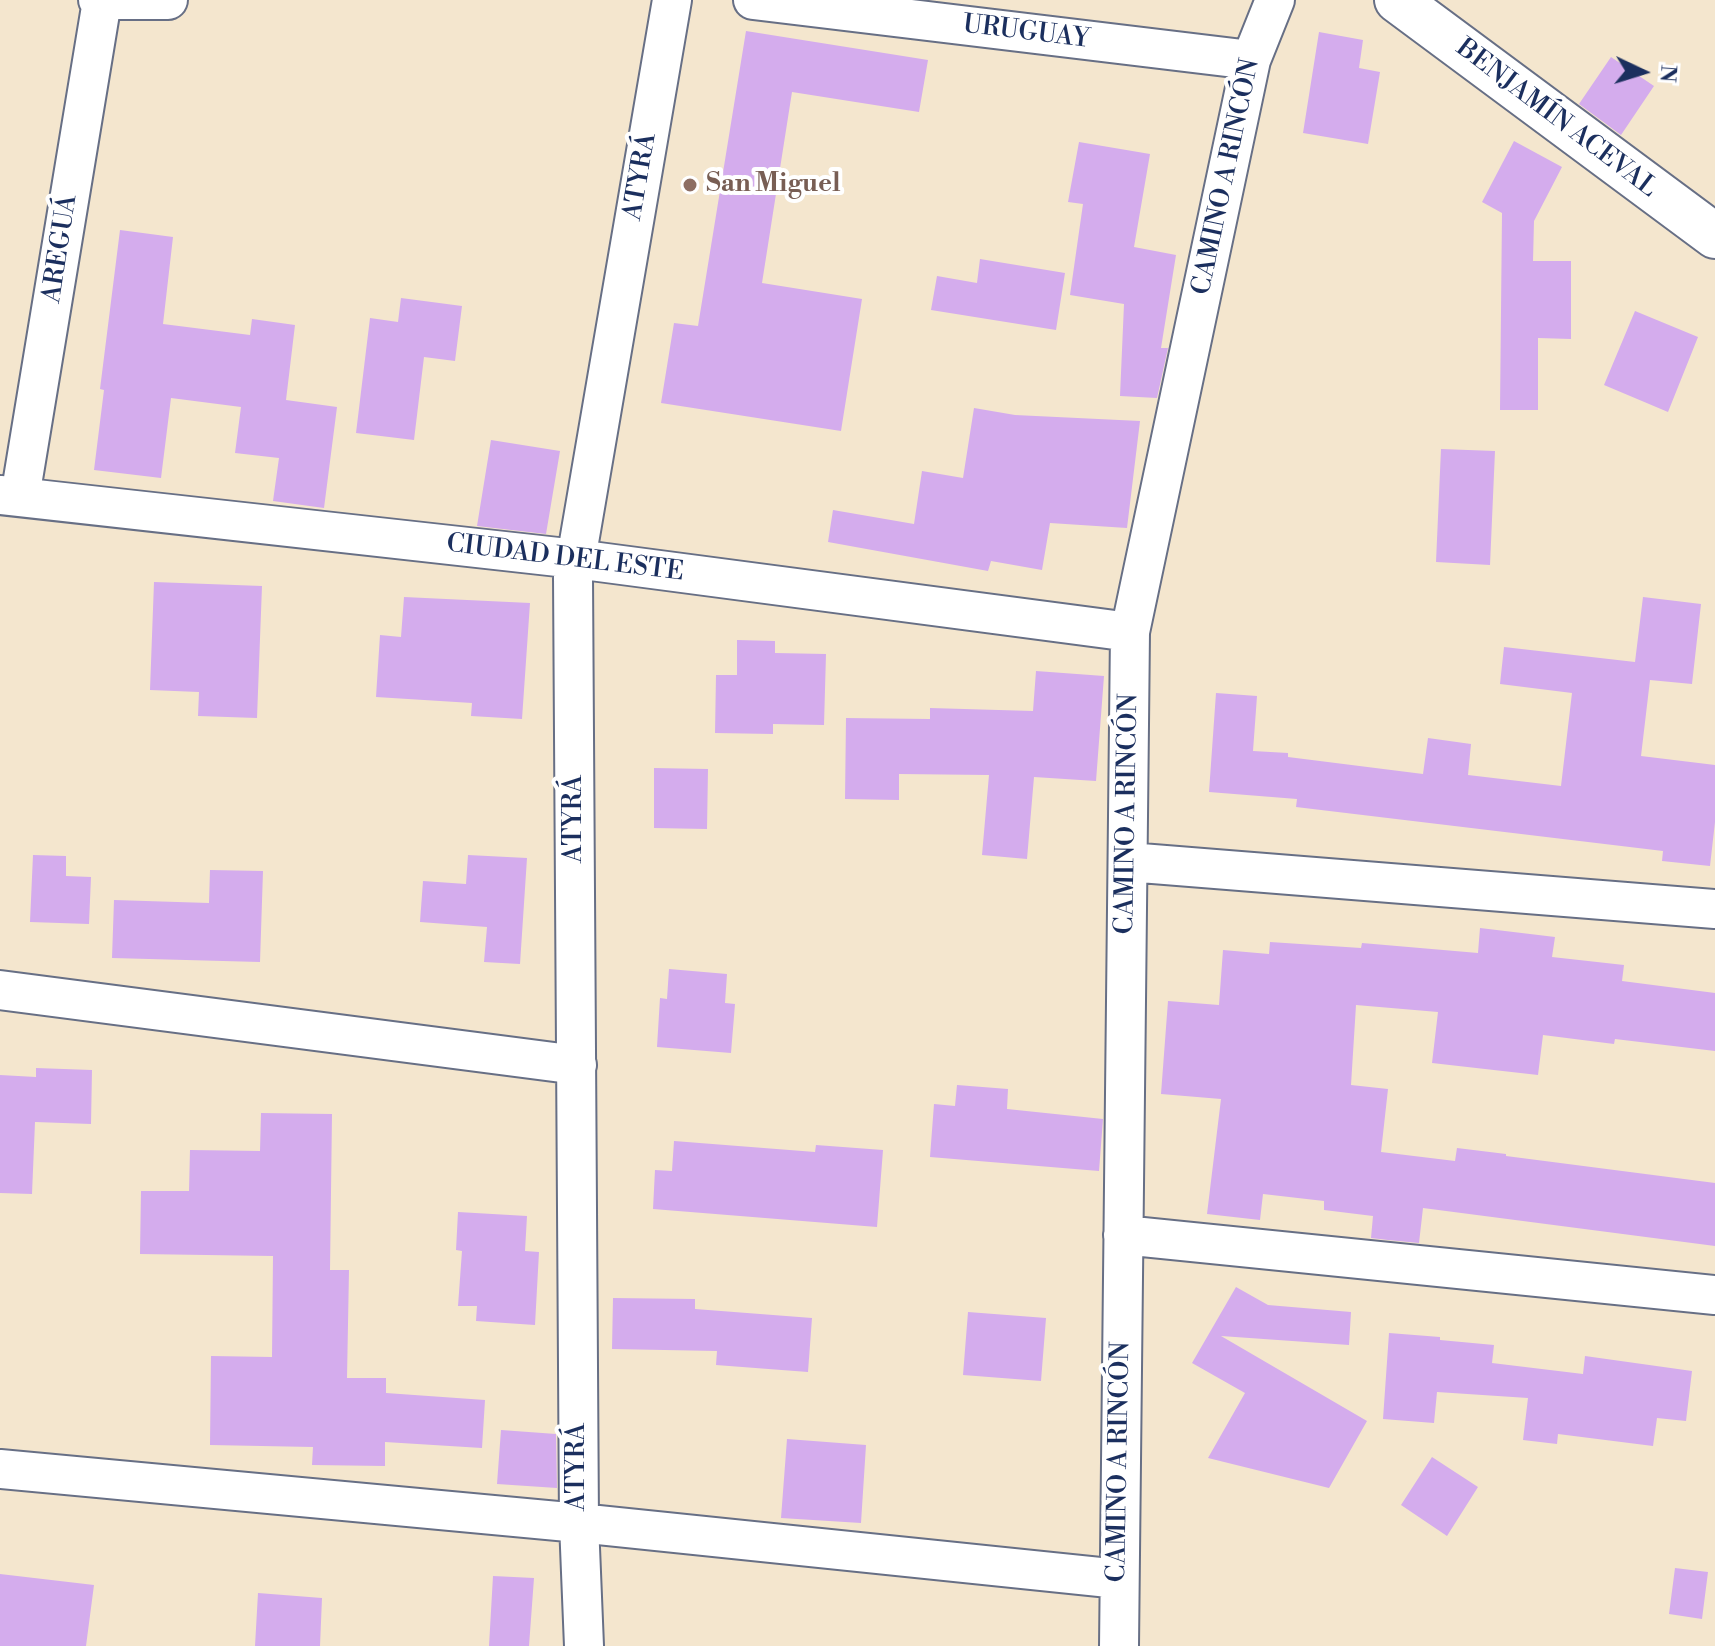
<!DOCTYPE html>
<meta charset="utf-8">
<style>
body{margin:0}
#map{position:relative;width:1715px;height:1646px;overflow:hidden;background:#f4e6ce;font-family:"Libre Bodoni",serif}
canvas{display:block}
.north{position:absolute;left:1603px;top:32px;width:80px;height:80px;-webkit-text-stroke:6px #fff;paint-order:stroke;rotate:94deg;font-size:22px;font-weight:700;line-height:32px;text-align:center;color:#1b2f5e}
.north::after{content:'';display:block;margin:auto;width:28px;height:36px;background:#1b2f5e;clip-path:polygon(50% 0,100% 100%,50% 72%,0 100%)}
</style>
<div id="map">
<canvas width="1715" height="1646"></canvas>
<div class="north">N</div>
</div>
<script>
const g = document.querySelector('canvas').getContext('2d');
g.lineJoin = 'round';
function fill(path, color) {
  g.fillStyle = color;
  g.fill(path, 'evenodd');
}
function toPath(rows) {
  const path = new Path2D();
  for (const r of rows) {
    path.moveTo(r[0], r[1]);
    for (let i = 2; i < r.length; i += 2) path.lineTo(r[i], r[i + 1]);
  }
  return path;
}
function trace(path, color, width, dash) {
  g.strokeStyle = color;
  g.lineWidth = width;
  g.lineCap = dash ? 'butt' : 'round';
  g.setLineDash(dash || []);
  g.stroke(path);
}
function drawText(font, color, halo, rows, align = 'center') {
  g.font = font + ' "Libre Bodoni",serif';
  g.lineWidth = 8;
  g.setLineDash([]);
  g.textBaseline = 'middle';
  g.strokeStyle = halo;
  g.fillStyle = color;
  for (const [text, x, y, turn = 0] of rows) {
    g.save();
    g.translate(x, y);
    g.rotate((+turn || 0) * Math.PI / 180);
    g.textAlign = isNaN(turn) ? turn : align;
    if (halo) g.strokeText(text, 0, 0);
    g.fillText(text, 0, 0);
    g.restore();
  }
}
fill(toPath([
 [746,31,928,60,919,112,792,92,762,283,862,299,841,431,661,403,674,323,698,326],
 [1319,32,1363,40,1359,68,1380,72,1368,144,1303,133],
 [1611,57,1654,86,1621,135,1579,104],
 [1514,141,1562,167,1534,221,1533,261,1571,261,1571,339,1538,338,1538,410,1500,410,1502,213,1482,202],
 [1079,142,1150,154,1134,247,1176,255,1161,348,1168,348,1157,398,1120,396,1124,304,1070,295,1083,204,1068,202],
 [120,230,173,237,163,324,250,335,252,319,295,325,286,400,337,407,324,508,273,501,279,458,235,453,241,407,171,398,161,478,94,470,104,390,100,389],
 [980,259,1065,273,1056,330,931,310,937,276,977,283],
 [401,298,462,306,455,361,424,357,414,440,356,433,370,318,398,322],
 [1635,311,1698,337,1668,412,1604,385],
 [974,408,1015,415,1140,421,1127,528,1050,523,1042,570,991,561,988,571,828,542,833,510,914,524,922,471,963,478],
 [491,440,560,451,546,534,477,526],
 [1441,449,1495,451,1490,565,1436,562],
 [154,582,262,586,257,718,198,716,199,692,150,690],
 [404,597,530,603,522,719,471,716,472,703,376,697,380,635,401,637],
 [1643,597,1701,604,1692,684,1650,680,1641,756,1715,765,1715,822,1710,866,1662,861,1663,851,1296,807,1297,799,1209,792,1216,693,1257,696,1253,751,1288,753,1288,757,1423,774,1428,738,1471,744,1468,775,1561,786,1572,693,1500,684,1504,647,1635,662],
 [737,640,775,641,775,653,826,654,824,725,773,724,773,734,715,733,716,675,737,675],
 [1036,671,1104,676,1096,781,1034,777,1027,859,982,855,989,775,899,774,899,800,845,799,846,718,930,719,930,708,1033,711],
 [654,768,708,769,707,829,654,828],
 [33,855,66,856,66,876,91,877,89,924,30,922],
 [468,855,527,858,520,964,484,962,487,927,420,922,423,881,466,884],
 [210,870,263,871,260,962,112,958,114,900,209,903],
 [1480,928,1555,937,1552,957,1624,965,1622,981,1715,993,1715,1051,1615,1039,1614,1044,1543,1035,1538,1075,1432,1063,1438,1012,1356,1005,1351,1085,1388,1089,1381,1152,1455,1161,1457,1148,1506,1154,1506,1156,1715,1183,1715,1246,1423,1208,1419,1243,1388,1240,1371,1238,1373,1216,1324,1210,1324,1201,1263,1194,1260,1220,1207,1214,1221,1099,1161,1094,1168,1001,1219,1005,1223,950,1269,954,1270,942,1361,948,1362,943,1478,953],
 [669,969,727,974,725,1003,735,1004,731,1053,657,1047,660,998,667,999],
 [36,1068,92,1070,91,1124,35,1122,32,1194,0,1193,0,1075,36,1077],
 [957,1085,1008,1089,1007,1109,1103,1119,1099,1171,930,1157,934,1104,955,1106],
 [261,1113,332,1114,330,1270,349,1270,347,1378,386,1378,386,1393,485,1400,482,1448,385,1442,385,1466,312,1465,313,1447,210,1445,211,1356,272,1357,273,1256,140,1254,141,1191,189,1191,190,1150,260,1151],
 [674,1141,815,1152,816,1145,883,1150,877,1227,653,1209,655,1170,672,1171],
 [458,1212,527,1216,525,1251,539,1252,535,1325,476,1321,477,1306,458,1306,462,1251,456,1250],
 [1236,1287,1268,1305,1351,1312,1349,1345,1221,1336,1367,1421,1329,1488,1208,1458,1245,1393,1192,1363],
 [613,1298,695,1299,695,1309,812,1318,808,1372,716,1365,717,1351,612,1349],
 [968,1312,1046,1318,1041,1381,963,1375],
 [1389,1333,1440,1337,1440,1340,1494,1345,1492,1363,1583,1374,1585,1356,1692,1371,1686,1421,1657,1418,1653,1446,1558,1434,1557,1444,1523,1440,1528,1398,1437,1392,1434,1423,1383,1419],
 [501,1430,556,1434,557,1488,497,1484],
 [787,1439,866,1445,861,1523,781,1518],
 [1432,1457,1478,1487,1447,1536,1401,1505],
 [1675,1568,1708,1572,1702,1619,1669,1614],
 [0,1574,94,1585,86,1646,0,1646],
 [493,1576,534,1578,529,1646,489,1646],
 [258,1593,322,1598,320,1646,255,1646]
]), '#d4aced');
const street = toPath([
 [98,0,168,0],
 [753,0,1251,60],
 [0,495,576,559,1130,632],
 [20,497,102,1],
 [1128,862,1715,909],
 [0,990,577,1065],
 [1123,1235,1715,1295],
 [0,1469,579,1523,1119,1579],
 [584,1646,579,1523,573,577,672,0],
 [1119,1646,1130,632,1251,60,1275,0]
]);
const secondary = toPath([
 [1397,0,1715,236]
]);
trace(street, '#676f85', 42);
trace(secondary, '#676f85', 48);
trace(street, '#fff', 38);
trace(secondary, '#fff', 44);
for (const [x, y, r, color] of [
 [690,185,8,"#8d6e63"]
]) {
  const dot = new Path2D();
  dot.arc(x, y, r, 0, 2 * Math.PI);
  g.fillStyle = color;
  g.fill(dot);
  trace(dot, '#fff', 3);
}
drawText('26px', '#1b2f5e', '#fff', [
 ["URUGUAY",1026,33,7],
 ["BENJAMÍN ACEVAL",1556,119,37],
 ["ATYRÁ",641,177,-80],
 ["CAMINO A RINCÓN",1227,177,-78],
 ["AREGUÁ",61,249,-81],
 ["CIUDAD DEL ESTE",565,559,7],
 ["CAMINO A RINCÓN",1128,814,-89],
 ["ATYRÁ",575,819,-90],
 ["CAMINO A RINCÓN",1120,1462,-89],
 ["ATYRÁ",578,1467,-90]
]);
drawText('bold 26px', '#785e54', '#fff', [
 ["San Miguel",706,185]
], 'left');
</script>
